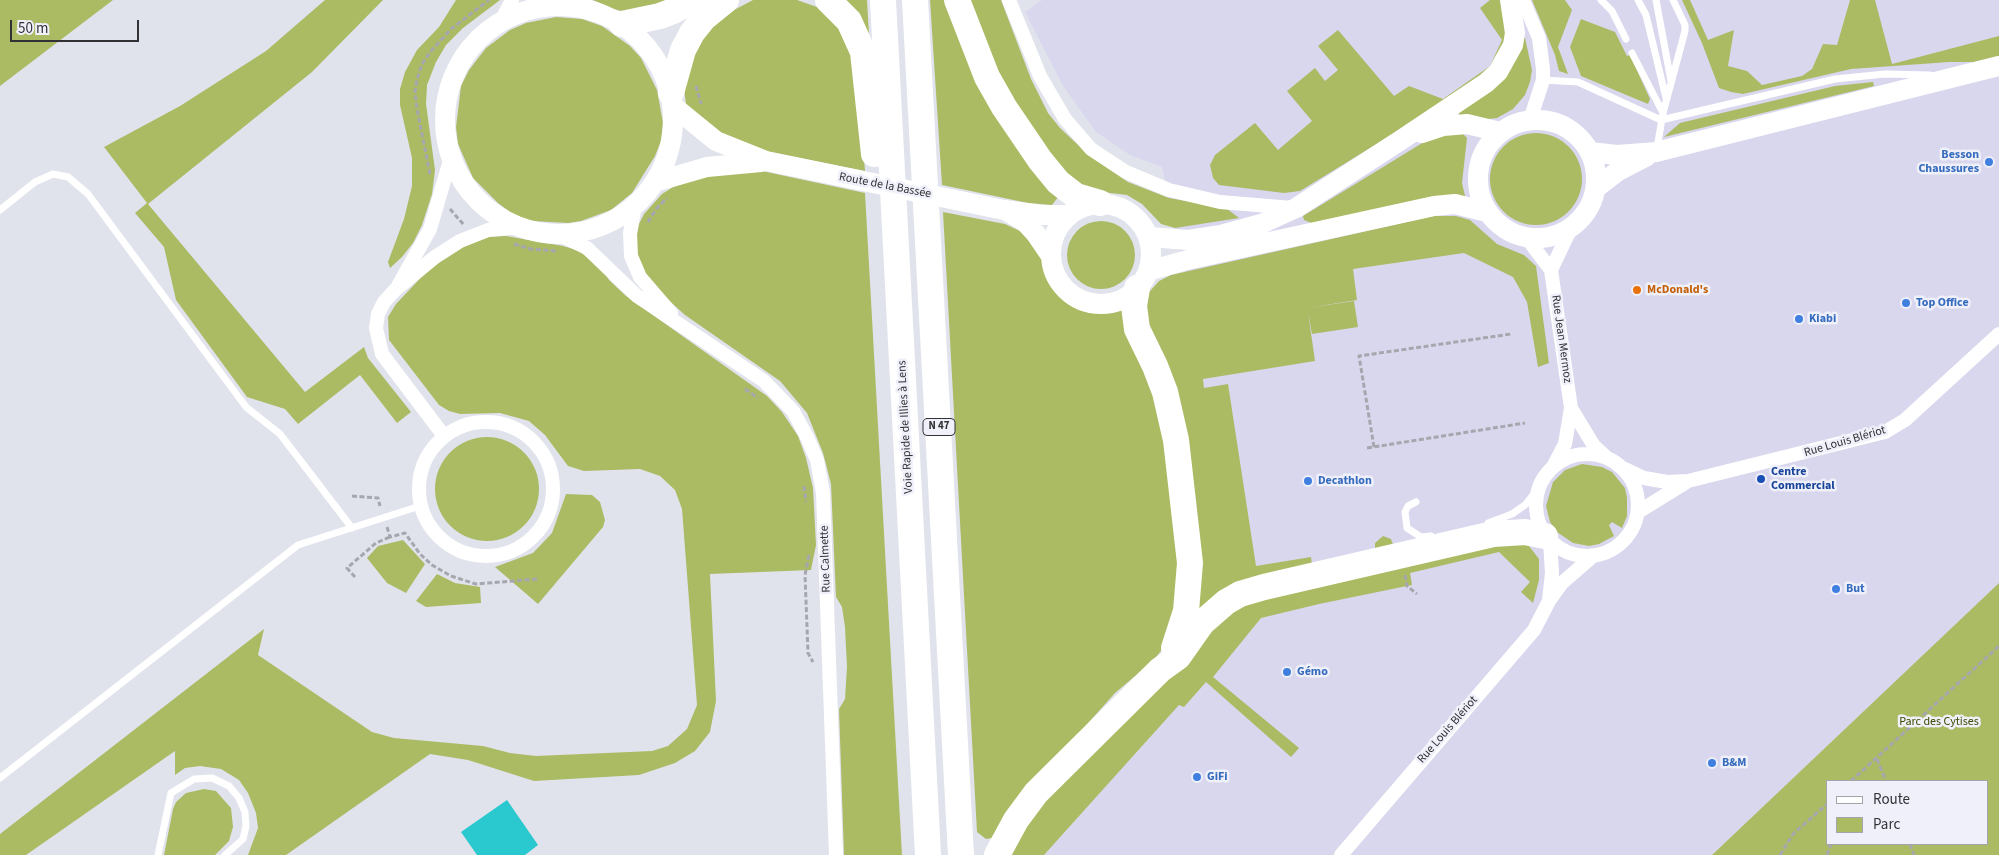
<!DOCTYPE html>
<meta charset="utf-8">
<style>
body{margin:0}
#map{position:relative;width:1999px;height:855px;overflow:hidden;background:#e1e3ec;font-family:"Source Sans 3",sans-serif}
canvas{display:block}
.legend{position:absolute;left:1826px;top:780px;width:162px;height:65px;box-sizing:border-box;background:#eff0fa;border:1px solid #a3a4ac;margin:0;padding:6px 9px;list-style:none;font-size:15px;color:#323236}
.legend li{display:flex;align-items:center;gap:10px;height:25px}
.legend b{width:25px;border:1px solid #a3a4ac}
.scale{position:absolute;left:10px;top:20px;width:129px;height:22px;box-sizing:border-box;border:2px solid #323236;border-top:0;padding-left:6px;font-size:15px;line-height:18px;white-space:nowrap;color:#323236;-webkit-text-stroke:4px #eff0fa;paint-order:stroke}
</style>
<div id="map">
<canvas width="1999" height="855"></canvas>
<ul class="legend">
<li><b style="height:6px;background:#fff"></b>Route</li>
<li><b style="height:14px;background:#abbb64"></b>Parc</li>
</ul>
<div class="scale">50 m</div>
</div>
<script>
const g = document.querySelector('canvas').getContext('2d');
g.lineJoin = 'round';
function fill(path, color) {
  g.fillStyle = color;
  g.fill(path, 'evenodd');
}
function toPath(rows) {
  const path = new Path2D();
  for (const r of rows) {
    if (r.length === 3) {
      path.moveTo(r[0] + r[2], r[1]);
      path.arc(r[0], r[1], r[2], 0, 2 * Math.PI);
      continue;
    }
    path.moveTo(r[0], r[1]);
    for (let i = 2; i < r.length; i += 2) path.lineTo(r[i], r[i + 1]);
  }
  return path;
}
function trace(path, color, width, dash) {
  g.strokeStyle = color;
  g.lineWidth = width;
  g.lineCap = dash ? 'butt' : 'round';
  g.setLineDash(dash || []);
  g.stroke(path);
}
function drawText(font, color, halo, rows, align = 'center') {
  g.font = font + ' "Source Sans 3",sans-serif';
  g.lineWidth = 5;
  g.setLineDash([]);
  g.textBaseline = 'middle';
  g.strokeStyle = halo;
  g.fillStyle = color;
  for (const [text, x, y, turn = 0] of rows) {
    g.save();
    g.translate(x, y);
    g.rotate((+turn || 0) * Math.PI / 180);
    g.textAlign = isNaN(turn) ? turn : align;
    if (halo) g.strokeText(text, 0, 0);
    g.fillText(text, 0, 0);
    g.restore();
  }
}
fill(toPath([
 [1042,0,1999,0,1999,583,1712,855,1044,855,1205,675,1204,388,1201,345,1162,167,1130,155,1096,132,1063,86,1025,12]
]), '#d9d7ed');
fill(toPath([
 [0,0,113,0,0,86],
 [325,0,383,0,312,72,148,204,305,392,364,347,368,358,411,412,397,423,360,375,298,424,285,409,247,397,176,300,164,247,135,213,147,203,104,147,180,106,266,51],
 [456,0,500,0,463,28,446,45,436,62,427,85,426,104,435,170,432,194,422,225,413,243,402,257,390,268,388,262,404,219,412,186,412,158,400,105,400,89,405,72,417,50,439,27],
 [593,0,682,0,632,14,614,9],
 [753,0,797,0,817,7,837,26,851,53,858,87,865,171,765,151,718,135,686,104,683,81,699,45,710,29,734,10],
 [840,0,867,0,869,34],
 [930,0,950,0,1059,196,1052,205,1028,203,942,185],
 [963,0,1001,0,1031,79,1048,113,1060,128,1091,157,1128,182,1169,198,1226,208,1239,218,1175,228,1161,224,1142,204,1127,195,1102,192,1073,183,1009,104],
 [1490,0,1504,0,1507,31,1504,48,1481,80,1300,191,1284,193,1219,185,1213,178,1210,165,1215,155,1255,123,1278,150,1312,121,1287,91,1315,68,1325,81,1338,70,1318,46,1338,30,1394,96,1409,86,1443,99,1490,66,1502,40,1480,8],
 [1532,0,1565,0,1572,10,1558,47,1568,74,1559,71,1555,55],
 [1682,0,1690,0,1708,40,1734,30,1728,66,1747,71,1762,85,1802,76,1812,69,1823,44,1837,45,1850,0,1875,0,1892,64,1999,36,1999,56,1974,62,1949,62,1851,69,1743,94,1731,92,1719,88,1702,43],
 [556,17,582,19,602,26,630,46,641,58,657,90,663,123,661,141,655,156,632,193,611,210,581,221,568,223,532,221,514,215,498,203,473,178,458,144,456,127,461,86,469,70,486,48,510,30,526,23],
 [1581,19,1615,32,1627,56,1630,55,1650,99,1648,104,1581,76,1570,47],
 [1525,38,1532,70,1530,82,1525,95,1513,109,1497,118,1481,120,1460,116,1458,111,1502,81,1519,54,1520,39],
 [1873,82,1874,86,1664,137,1680,123,1835,86],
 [1536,179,46],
 [1437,134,1463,134,1467,138,1462,183,1465,196,1464,199,1314,224,1304,220,1303,216],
 [762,171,865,193,902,855,844,855,839,709,845,699,847,667,845,627,842,607,836,597,831,484,823,453,807,413,780,381,685,315,664,296,646,274,638,259,636,240,639,224,644,214,662,194,673,187,705,175],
 [943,212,1005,224,1022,232,1042,257,1047,276,1056,292,1085,311,1098,313,1126,308,1159,393,1184,565,1169,640,1154,660,1115,693,1041,776,999,837,986,839,977,832],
 [1434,216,1456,216,1470,220,1497,244,1524,255,1536,266,1549,363,1538,367,1527,302,1513,277,1464,253,1353,269,1357,300,1307,308,1354,301,1358,327,1312,334,1308,312,1315,361,1203,379,1204,388,1228,384,1256,566,1311,557,1312,565,1375,552,1375,543,1383,536,1391,539,1395,550,1204,612,1194,606,1141,301,1159,281,1171,275],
 [1101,255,34],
 [506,236,563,246,577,250,589,258,602,268,609,280,626,296,767,396,782,412,798,436,806,458,813,488,816,545,811,570,710,574,716,701,710,732,695,751,675,763,639,775,534,781,468,760,430,754,286,855,248,855,258,828,256,813,248,793,239,780,221,769,200,766,185,768,175,775,175,751,26,855,0,855,0,834,264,629,258,655,372,732,394,738,483,746,510,753,536,756,652,751,668,746,687,729,697,705,682,509,675,490,660,476,640,469,584,471,568,466,545,435,529,421,500,413,460,414,449,411,439,405,389,340,388,317,396,304,429,269,451,252,488,237],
 [487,489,52],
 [1582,464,1602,467,1612,472,1625,488,1627,498,1627,516,1622,528,1612,522,1609,525,1614,536,1599,544,1589,546,1573,543,1557,532,1550,522,1546,506,1553,482,1565,470],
 [566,494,592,495,600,502,605,520,603,527,538,604,495,567,533,553,552,533],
 [403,540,425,564,406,593,387,583,367,558,378,546],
 [1519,543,1529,546,1539,559,1539,580,1533,603,1521,592,1530,582,1499,552,1410,573,1412,585,1407,586,1319,604,1261,618,1213,677,1299,748,1291,757,1206,682,1184,707,1179,705,1044,855,1010,855,1030,821,1055,786,1228,608,1503,544],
 [437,574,455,583,480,587,481,603,426,607,416,601],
 [1999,583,1999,855,1712,855],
 [1828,781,1988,781,1988,844,1828,844],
 [204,789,216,791,231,808,233,827,229,841,215,855,164,855,173,809,176,802,186,793]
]), '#abbb64');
fill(toPath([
 [507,800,538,845,525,855,477,855,461,832]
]), '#2ac8cf');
trace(toPath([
 [696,86,701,104],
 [430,174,417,109,415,92,417,79,422,64,431,51,451,29,489,0],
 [450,209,464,225],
 [648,222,656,209,667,198],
 [514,244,531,249,556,251],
 [745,389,758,398],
 [1374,447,1359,356,1511,334],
 [1367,448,1525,423],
 [804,486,806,502],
 [352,496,378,498,380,506],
 [387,527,390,537,405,533,420,554,432,565,451,576,476,584,538,579],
 [809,555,805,575,808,653,813,662],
 [1405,575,1407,586,1417,594],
 [355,577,347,568,376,543,390,537],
 [1877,759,1886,781],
 [1851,781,1999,646],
 [1910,844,1914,855],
 [1780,855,1793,834,1828,803],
 [1827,855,1831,844]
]), '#a6a7ae', 3, [5, 2.5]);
trace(toPath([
 [1601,0,1612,11,1626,39],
 [1638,0,1646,15,1666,98],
 [1656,0,1671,81],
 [1632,53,1663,113],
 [1543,80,1578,82,1661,120,1835,79,1885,74,1930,75],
 [1657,148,1663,113,1685,31,1685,25,1673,0],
 [0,210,35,182,53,174,68,177,88,194,246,407,280,434,352,528],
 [1416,502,1408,506,1405,512,1407,528,1421,537,1431,536],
 [1488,523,1512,514,1525,505,1538,489],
 [0,778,298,545,420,506],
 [158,855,171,793,194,779,212,778,229,786,239,798,245,812,246,826,243,839,225,855]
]), '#fff', 7);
trace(toPath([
 [570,0,574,7],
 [1009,0,1040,76,1065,119,1091,149,1126,172,1169,190,1220,202,1293,208],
 [1523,0,1539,38,1543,69,1543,80,1530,120],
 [501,21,512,0],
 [635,206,630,233,631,256,640,277,671,313],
 [557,234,587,248,637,296,764,381,793,411,807,437,817,460,823,493,836,855],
 [1526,237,1551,270,1571,408,1565,444,1554,465],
 [1551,270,1571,228],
 [398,286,430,229,451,157],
 [1571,408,1594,446,1607,458],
 [486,489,67],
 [444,436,382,354,376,328,378,314,384,302,396,289,435,257,460,241,488,230,520,227],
 [1587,505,51],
 [1623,468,1644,478,1667,482,1688,481,1885,432,1905,420,1999,334],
 [1638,512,1685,483],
 [1549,600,1552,573,1550,541],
 [1341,855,1534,630,1549,601,1562,583,1593,556]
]), '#fff', 14);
trace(toPath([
 [559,120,114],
 [673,106,716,141,766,161,1004,210,1042,215,1069,215],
 [1537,179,59],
 [1422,133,1443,126,1467,124,1500,132],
 [1590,152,1617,155,1656,152,1999,66],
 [655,182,707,167,761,162],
 [1596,188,1618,171,1647,156],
 [1101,254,50],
 [1008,212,1025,222,1036,234,1051,256],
 [1149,237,1188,240,1221,235,1261,224,1296,208,1401,140,1486,83,1498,72,1513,45,1515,33,1510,0],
 [1148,271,1187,260,1434,206,1455,204,1487,212]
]), '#fff', 20);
trace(toPath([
 [828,0,849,21,863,52,874,154],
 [883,0,928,855],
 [915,0,961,855],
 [957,0,987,77,1004,107,1040,160,1058,182,1076,196,1100,203],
 [622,24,660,16,673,11,693,0],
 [671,93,683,50,692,33,704,18,726,0],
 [1137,288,1134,306,1137,329,1155,366,1165,392,1176,440,1190,563,1186,611,1174,648],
 [997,855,1016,820,1036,793,1160,670,1178,657,1202,623,1226,602,1240,594,1264,587,1493,534,1525,532,1545,536]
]), '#fff', 26);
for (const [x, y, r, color] of [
 [1989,162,5,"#3f7fe0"],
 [1637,290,5,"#e8710a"],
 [1906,303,5,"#3f7fe0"],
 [1799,319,5,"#3f7fe0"],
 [1761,479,5,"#1a4fb4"],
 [1308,481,5,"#3f7fe0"],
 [1836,589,5,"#3f7fe0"],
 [1287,672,5,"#3f7fe0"],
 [1712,763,5,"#3f7fe0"],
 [1197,777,5,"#3f7fe0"]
]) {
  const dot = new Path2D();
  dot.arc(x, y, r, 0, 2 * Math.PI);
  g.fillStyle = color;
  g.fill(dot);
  trace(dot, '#eff0fa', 2);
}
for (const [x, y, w] of [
 [939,427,32]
]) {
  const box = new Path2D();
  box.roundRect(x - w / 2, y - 8.5, w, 17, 4);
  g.fillStyle = '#eff0fa';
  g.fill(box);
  trace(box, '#323236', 1);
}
drawText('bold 11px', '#323236', null, [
 ["N 47",939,427]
]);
drawText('bold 12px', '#366cbe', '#eff0fa', [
 ["Besson",1979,155,"right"],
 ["Chaussures",1979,169,"right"],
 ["Top Office",1916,303],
 ["Kiabi",1809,319],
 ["Decathlon",1318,481],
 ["But",1846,589],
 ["Gémo",1297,672],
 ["B&M",1722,763],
 ["GiFi",1207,777]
], 'left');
drawText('12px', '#323236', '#eff0fa', [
 ["Route de la Bassée",885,186,11],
 ["Rue Jean Mermoz",1561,339,82],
 ["Voie Rapide de Illies à Lens",906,427,-93],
 ["Rue Louis Blériot",1845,442,-16],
 ["Rue Calmette",826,559,-92],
 ["Rue Louis Blériot",1448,730,-49]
]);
drawText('bold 12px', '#c56008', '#eff0fa', [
 ["McDonald's",1647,290]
], 'left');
drawText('bold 12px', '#164399', '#eff0fa', [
 ["Centre",1771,472],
 ["Commercial",1771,486]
], 'left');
drawText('12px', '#404a00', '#eff0fa', [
 ["Parc des Cytises",1939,722]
]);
</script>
